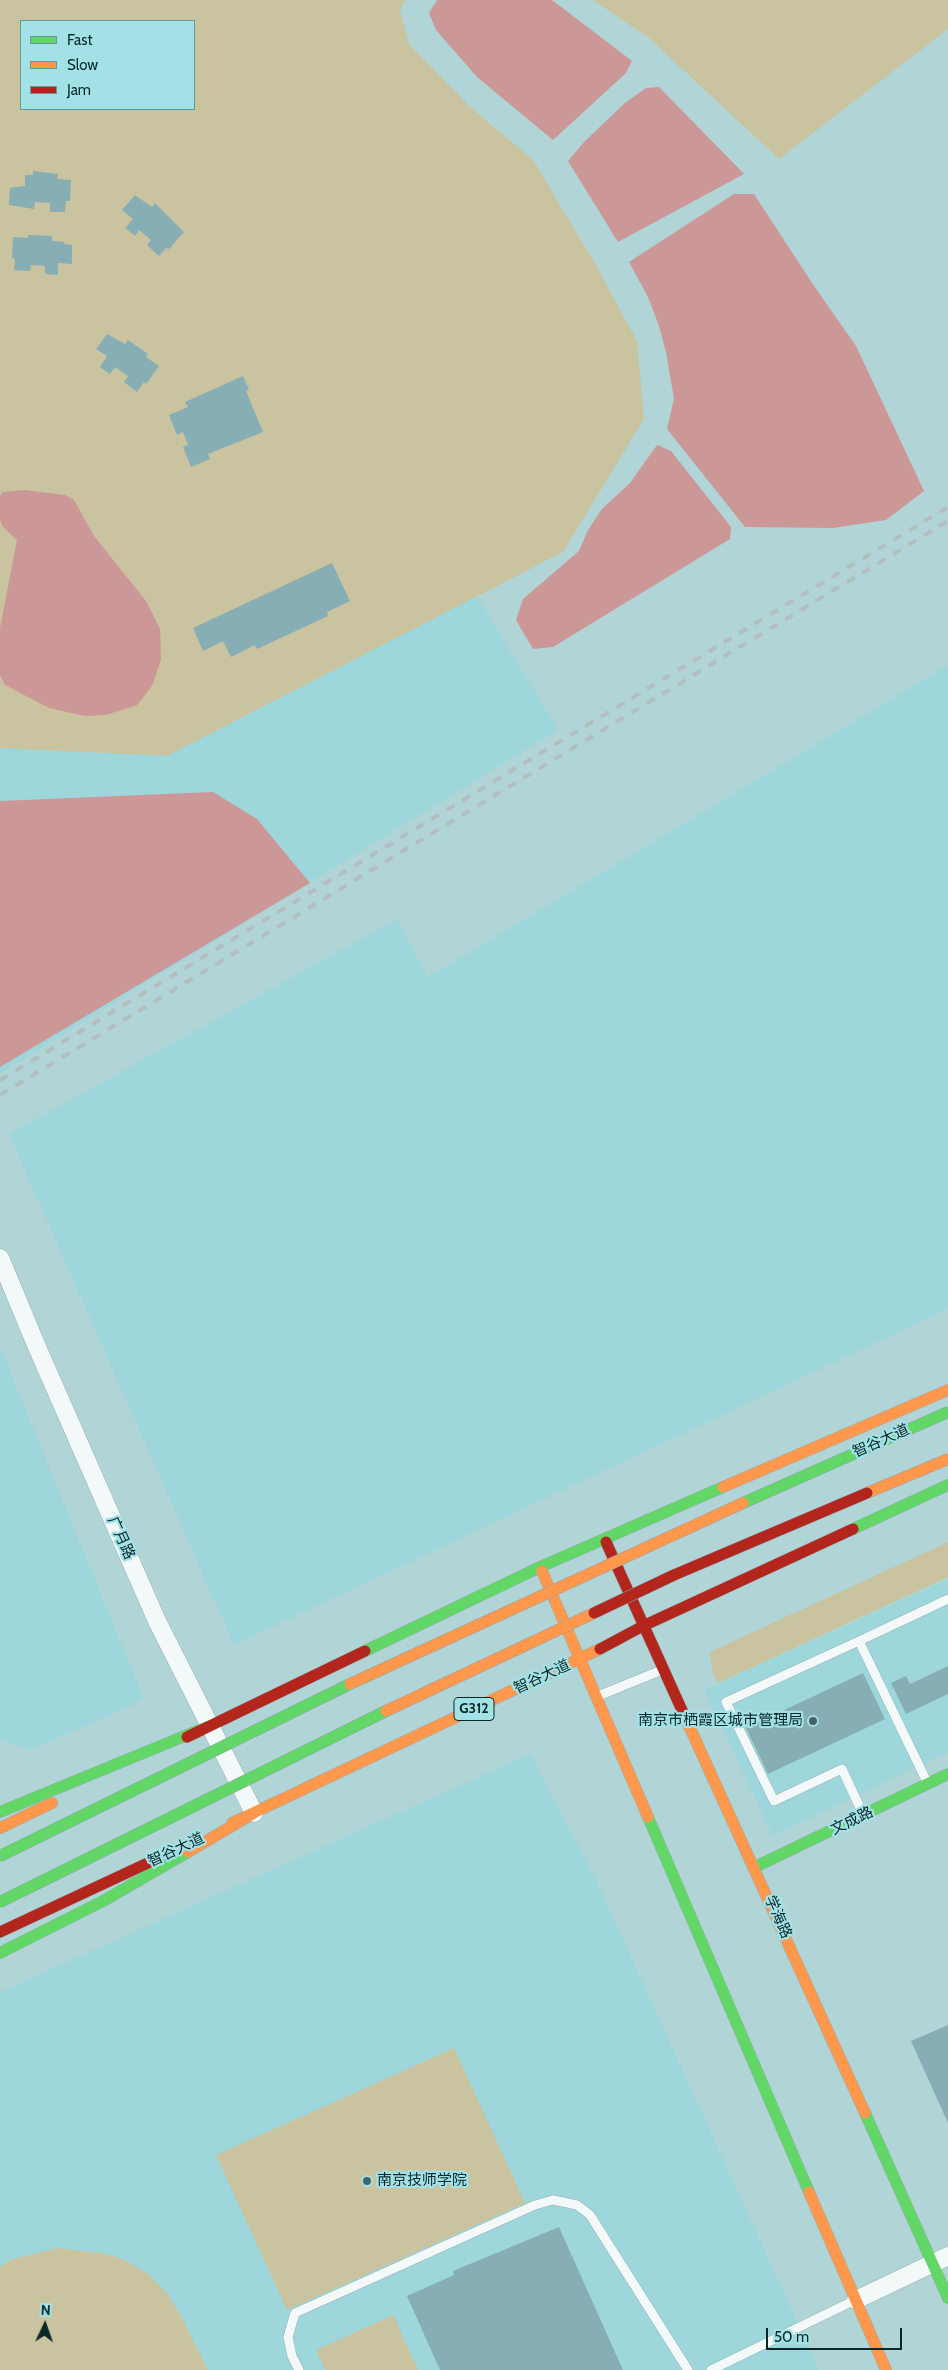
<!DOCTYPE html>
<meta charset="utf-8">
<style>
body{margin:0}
#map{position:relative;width:948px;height:2370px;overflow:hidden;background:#b1d4d7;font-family:Cabin,sans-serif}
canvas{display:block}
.legend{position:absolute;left:20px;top:20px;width:175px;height:90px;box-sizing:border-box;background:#a2e2e6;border:1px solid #66979a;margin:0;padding:6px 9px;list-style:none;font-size:15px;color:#0c2729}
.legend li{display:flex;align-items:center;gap:10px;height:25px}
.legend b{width:25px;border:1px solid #66979a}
.north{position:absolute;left:20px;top:2300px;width:50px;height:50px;-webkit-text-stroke:4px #a2e2e6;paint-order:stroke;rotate:3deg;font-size:14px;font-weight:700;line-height:20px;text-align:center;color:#0c2729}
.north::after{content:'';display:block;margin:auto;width:18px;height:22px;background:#0c2729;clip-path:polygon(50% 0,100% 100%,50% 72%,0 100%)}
.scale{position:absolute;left:766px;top:2328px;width:136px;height:22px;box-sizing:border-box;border:2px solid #0c2729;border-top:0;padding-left:6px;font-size:15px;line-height:18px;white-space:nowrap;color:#0c2729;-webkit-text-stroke:4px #a2e2e6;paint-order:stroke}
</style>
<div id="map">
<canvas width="948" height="2370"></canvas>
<ul class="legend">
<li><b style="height:6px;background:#63d668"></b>Fast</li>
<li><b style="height:6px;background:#ff974d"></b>Slow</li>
<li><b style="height:6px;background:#b3261e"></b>Jam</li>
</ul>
<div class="north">N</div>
<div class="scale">50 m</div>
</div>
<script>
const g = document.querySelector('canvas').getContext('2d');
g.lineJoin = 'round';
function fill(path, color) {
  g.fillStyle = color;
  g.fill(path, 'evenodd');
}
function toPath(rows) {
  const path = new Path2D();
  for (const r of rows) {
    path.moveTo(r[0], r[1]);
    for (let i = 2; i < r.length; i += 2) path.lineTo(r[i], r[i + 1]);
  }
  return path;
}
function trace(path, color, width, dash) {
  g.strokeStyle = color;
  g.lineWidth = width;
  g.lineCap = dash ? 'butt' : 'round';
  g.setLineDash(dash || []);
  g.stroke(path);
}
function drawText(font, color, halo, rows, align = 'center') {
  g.font = font + ' Cabin,"Noto Sans SC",sans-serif';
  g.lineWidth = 4.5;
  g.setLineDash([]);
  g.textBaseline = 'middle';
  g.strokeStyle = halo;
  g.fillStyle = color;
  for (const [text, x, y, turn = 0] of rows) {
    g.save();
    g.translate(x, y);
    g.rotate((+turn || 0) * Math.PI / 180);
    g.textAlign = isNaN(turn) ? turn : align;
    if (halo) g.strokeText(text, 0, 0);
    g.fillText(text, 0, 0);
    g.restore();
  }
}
fill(toPath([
 [0,0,52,0,21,21,21,109,287,282,558,730,0,1073],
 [948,665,948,1309,234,1645,9,1134,397,919,428,977],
 [0,1347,144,1700,30,1750,0,1740],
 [948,1579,948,1752,773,1836,704,1690],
 [530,1754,595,1878,819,2370,0,2370,0,1992]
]), '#9ed7db');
fill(toPath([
 [0,0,405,0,400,10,409,44,469,106,534,161,598,269,637,341,644,419,563,552,167,756,0,748],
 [21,21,194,21,194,109,21,109],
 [593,0,948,0,948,29,779,159,649,38],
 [948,1542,948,1577,718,1683,713,1673,710,1652],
 [454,2048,525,2203,287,2310,216,2155],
 [57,2248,102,2253,123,2259,148,2274,166,2292,179,2312,208,2370,0,2370,0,2267,13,2259],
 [393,2315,418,2370,325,2370,316,2350]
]), '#c9c3a0');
fill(toPath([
 [437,0,552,0,632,61,626,73,553,140,477,77,436,30,429,13],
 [659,87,744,174,618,242,568,161,585,141,625,103,646,88],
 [734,194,754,194,812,283,856,346,924,491,886,520,833,528,745,527,667,429,674,399,666,352,659,326,648,297,629,262],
 [657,445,671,451,731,527,730,539,553,647,533,649,516,620,523,599,579,551,588,530,602,509,630,483],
 [25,490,65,495,74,500,94,536,146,601,160,629,161,660,152,686,137,705,106,715,85,716,49,708,5,685,0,675,0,628,17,540,3,527,0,520,0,496,2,492],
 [213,792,257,819,310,883,0,1067,0,801]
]), '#cc9797');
fill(toPath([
 [33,171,58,174,57,179,71,180,70,201,66,201,65,212,50,212,50,203,35,202,34,209,9,205,10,188,25,186,25,175,33,175],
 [135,195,152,207,155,203,184,232,169,249,166,248,159,256,147,245,151,240,139,230,135,236,125,228,133,219,122,210],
 [28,235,52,236,52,241,64,242,64,244,72,245,72,264,58,263,58,275,45,274,45,266,31,265,30,271,14,270,15,259,12,258,13,237,28,238],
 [107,334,125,344,128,340,148,354,146,357,159,366,146,384,144,382,137,392,124,382,128,376,115,367,110,374,100,367,107,356,96,349],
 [243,376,249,390,246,391,263,432,208,454,210,459,191,467,183,447,188,445,183,432,177,435,169,415,188,407,185,402],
 [332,563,350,601,327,612,328,616,257,649,255,645,231,657,223,641,203,651,193,628],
 [948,1666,948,1694,906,1714,891,1683,906,1676,910,1684],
 [863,1673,885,1719,768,1774,746,1728],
 [948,2025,948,2123,911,2041],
 [559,2227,623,2370,440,2370,407,2296,454,2275,453,2271]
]), '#87aeb5');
const lane = toPath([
 [859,1641,948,1599],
 [598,1696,662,1670],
 [863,1814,842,1769,774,1801,726,1702,859,1641,927,1782],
 [299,2370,292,2356,288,2337,295,2313,535,2205,553,2200,577,2205,590,2215,688,2370],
 [711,2370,855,2300]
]);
const street = toPath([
 [0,1258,37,1347,157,1621,254,1813],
 [856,2300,948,2256]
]);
const fast = toPath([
 [853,1529,948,1485],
 [365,1651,540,1567,723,1487],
 [0,1812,209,1726],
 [648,1817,809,2192],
 [755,1867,948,1774],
 [0,1953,105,1900,188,1852],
 [865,2113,948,2298]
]);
const slow = toPath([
 [723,1487,948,1390],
 [542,1571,648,1817],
 [685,1717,865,2113],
 [232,1823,600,1649],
 [0,1828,52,1803],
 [188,1852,254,1813],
 [809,2192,886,2370]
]);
const jam = toPath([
 [606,1542,685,1717],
 [600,1649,643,1626,853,1529],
 [187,1737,365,1651],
 [0,1932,150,1862]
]);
trace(lane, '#95b1b3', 10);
trace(street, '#95b1b3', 19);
trace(fast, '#95b1b3', 12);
trace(slow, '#95b1b3', 12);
trace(jam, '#95b1b3', 12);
trace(lane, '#f3f9f9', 9);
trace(street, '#f3f9f9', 18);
trace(fast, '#63d668', 11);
trace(slow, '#ff974d', 11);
trace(jam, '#b3261e', 11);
trace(toPath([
 [0,1080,948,507],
 [0,1095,948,521]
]), '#b4bebf', 4, [9, 9]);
const fastBridge = toPath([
 [743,1503,948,1412],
 [0,1856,350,1684],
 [0,1902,386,1711]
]);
const slowBridge = toPath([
 [867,1493,948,1459],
 [350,1684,743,1503],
 [386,1711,594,1613]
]);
const jamBridge = toPath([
 [594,1613,674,1575,867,1493]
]);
trace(fastBridge, '#8fa6b0', 12, []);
trace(slowBridge, '#8fa6b0', 12, []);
trace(jamBridge, '#8fa6b0', 12, []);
trace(fastBridge, '#63d668', 11);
trace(slowBridge, '#ff974d', 11);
trace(jamBridge, '#b3261e', 11);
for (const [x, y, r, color] of [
 [813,1721,5,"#466466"],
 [367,2181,5,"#466466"]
]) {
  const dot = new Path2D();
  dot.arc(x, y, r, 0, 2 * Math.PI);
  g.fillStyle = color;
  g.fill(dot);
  trace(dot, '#a2e2e6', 2);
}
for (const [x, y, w] of [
 [474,1709,40]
]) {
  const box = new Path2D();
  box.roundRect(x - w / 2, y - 11.5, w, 23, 4);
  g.fillStyle = '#a2e2e6';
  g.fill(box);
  trace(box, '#0c2729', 1);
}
drawText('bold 14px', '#0c2729', null, [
 ["G312",474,1709]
]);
drawText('15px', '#0c2729', '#a2e2e6', [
 ["智谷大道",881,1441,-24],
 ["广月路",121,1538,66],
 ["智谷大道",542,1677,-25],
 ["文成路",852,1821,-26],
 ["智谷大道",176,1850,-25],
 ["学海路",778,1917,66]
]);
drawText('15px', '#0c2729', '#a2e2e6', [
 ["南京市栖霞区城市管理局",803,1721],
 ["南京技师学院",377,2181,"left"]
], 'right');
</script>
